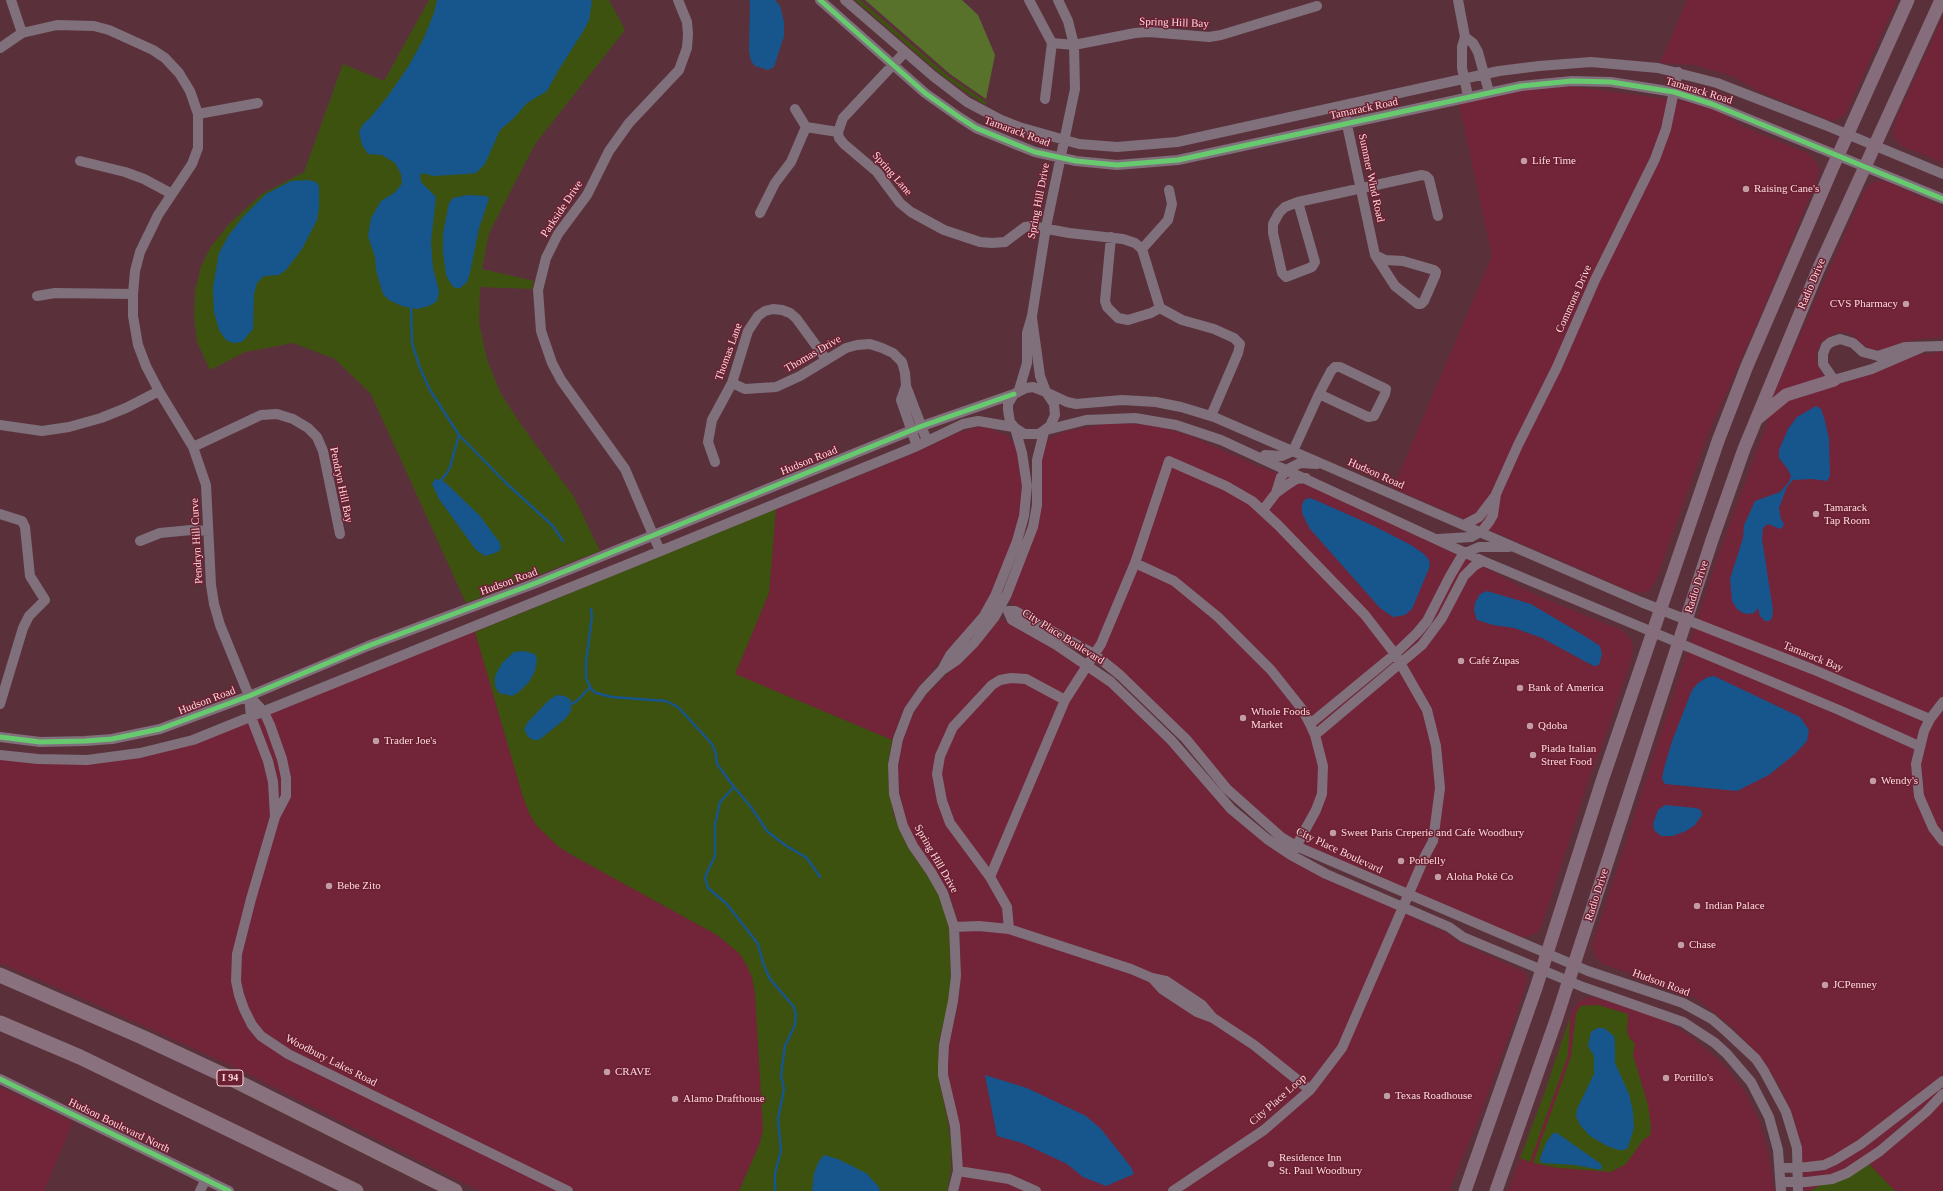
<!DOCTYPE html>
<meta charset="utf-8">
<style>
body{margin:0}
canvas{display:block;background:#5a313b}
</style>
<canvas width="1943" height="1191"></canvas>
<script>
const g = document.querySelector('canvas').getContext('2d');
g.lineJoin = 'round';
function fill(path, color) {
  g.fillStyle = color;
  g.fill(path, 'evenodd');
}
function toPath(rows) {
  const path = new Path2D();
  for (const r of rows) {
    path.moveTo(r[0], r[1]);
    for (let i = 2; i < r.length; i += 2) path.lineTo(r[i], r[i + 1]);
  }
  return path;
}
function trace(path, color, width, dash) {
  g.strokeStyle = color;
  g.lineWidth = width;
  g.lineCap = dash ? 'butt' : 'round';
  g.setLineDash(dash || []);
  g.stroke(path);
}
function drawText(font, color, halo, rows, align = 'center') {
  g.font = font + ' "Times New Roman",serif';
  g.lineWidth = 3;
  g.setLineDash([]);
  g.textBaseline = 'middle';
  g.strokeStyle = halo;
  g.fillStyle = color;
  for (const [text, x, y, turn = 0] of rows) {
    g.save();
    g.translate(x, y);
    g.rotate((+turn || 0) * Math.PI / 180);
    g.textAlign = isNaN(turn) ? turn : align;
    if (halo) g.strokeText(text, 0, 0);
    g.fillText(text, 0, 0);
    g.restore();
  }
}
fill(toPath([
 [1687,0,1897,0,1846,113,1841,118,1832,121,1760,92,1732,76,1694,65,1660,63],
 [1943,16,1943,163,1902,146,1895,139,1893,130,1895,122],
 [1570,86,1696,103,1724,114,1744,127,1807,153,1814,159,1819,168,1818,177,1765,305,1708,434,1657,578,1651,589,1643,593,1630,591,1393,488,1492,256,1459,103,1527,90],
 [1876,181,1886,181,1943,207,1943,337,1912,340,1878,351,1866,347,1851,334,1842,332,1836,333,1822,341,1817,351,1816,360,1822,374,1833,384,1917,355,1943,352,1943,1191,1895,1191,1867,1162,1834,1181,1819,1186,1810,1191,1804,1191,1802,1154,1794,1119,1780,1086,1756,1052,1732,1027,1696,998,1672,987,1602,964,1594,955,1592,946,1718,556,1767,423,1772,398,1865,189,1870,184],
 [1111,423,1153,425,1191,436,1257,466,1302,482,1484,567,1534,594,1621,630,1630,638,1633,647,1631,660,1599,754,1590,776,1543,922,1538,932,1527,937,1517,936,1291,839,1247,804,1203,754,1073,638,1012,604,1009,596,1028,550,1040,463,1046,442,1053,436,1068,431],
 [977,427,988,428,1006,435,1015,444,1024,483,1021,520,994,589,980,614,915,691,901,714,892,740,735,674,769,593,776,510,917,452,955,434],
 [1001,619,1055,647,1100,677,1169,742,1240,821,1420,921,1445,932,1459,942,1525,972,1527,981,1514,1021,1479,1118,1449,1191,959,1191,961,1173,947,1065,950,1037,957,1011,961,981,960,929,953,904,947,889,920,849,908,827,901,803,898,771,902,742,911,719,919,704,934,687,975,648,998,620],
 [474,627,526,806,548,837,570,854,717,935,739,953,746,964,752,977,755,994,763,1129,760,1143,739,1191,480,1191,230,1065,98,1005,0,963,0,755,63,760,167,748],
 [1588,997,1598,998,1665,1020,1693,1038,1724,1065,1746,1093,1760,1123,1767,1148,1774,1191,1508,1191,1544,1094,1573,1010,1578,1002],
 [0,1087,73,1122,44,1191,0,1191]
]), '#722438');
fill(toPath([
 [429,0,609,0,625,30,535,144,489,233,482,269,534,281,532,289,480,287,479,323,487,360,501,394,522,426,574,497,600,551,466,603,371,394,335,359,293,343,245,352,210,370,197,342,194,317,195,291,201,267,210,248,229,224,262,194,304,172,343,64,384,81],
 [855,0,860,0,947,75,986,102,985,105,944,77],
 [776,509,769,593,735,674,892,740,888,763,888,781,893,814,907,846,937,890,946,916,949,930,951,983,947,1010,939,1039,938,1063,940,1085,947,1117,951,1143,951,1171,947,1191,739,1191,760,1143,763,1129,755,994,752,977,746,964,739,953,717,935,570,854,559,847,537,826,530,815,523,797,475,632],
 [1598,1005,1628,1014,1627,1032,1630,1039,1635,1043,1633,1055,1648,1105,1651,1126,1650,1136,1644,1139,1626,1164,1611,1172,1558,1168,1533,1163,1571,1056,1576,1014,1580,1006],
 [1570,1017,1568,1055,1530,1162,1520,1158,1544,1094],
 [1867,1162,1895,1191,1810,1191,1819,1186,1834,1181]
]), '#3d520f');
fill(toPath([
 [865,0,962,0,978,15,995,55,986,99,950,74]
]), '#59722b');
fill(toPath([
 [437,0,591,0,592,2,589,20,584,30,558,71,547,91,527,103,514,118,500,130,485,164,476,173,466,174,434,176,422,173,420,176,421,182,436,197,431,242,433,268,439,291,437,301,429,306,417,309,402,306,389,300,383,294,376,270,375,257,368,236,371,218,381,201,394,193,402,184,401,174,395,163,382,155,368,154,362,145,359,132,363,124,370,118,388,96,408,67,423,40,434,13],
 [749,0,775,0,780,6,784,22,784,36,774,67,768,70,755,66,751,61,749,50,750,3],
 [308,180,316,182,319,186,319,207,317,220,302,249,286,270,279,275,264,276,257,283,254,294,253,329,242,342,233,343,226,340,219,330,214,312,213,288,219,253,229,235,243,217,266,194,291,181],
 [467,195,487,196,489,199,479,228,470,273,467,282,460,288,455,288,451,284,446,275,443,252,443,234,449,203,453,198],
 [1816,406,1821,409,1825,421,1829,439,1830,476,1827,481,1812,479,1793,480,1787,487,1779,508,1781,519,1784,524,1782,528,1780,529,1768,524,1763,528,1762,539,1773,610,1772,618,1769,621,1765,621,1760,616,1758,608,1754,613,1748,614,1743,613,1737,609,1732,601,1730,579,1743,538,1744,525,1755,501,1780,492,1789,482,1791,476,1787,468,1779,458,1779,450,1788,429,1797,417],
 [435,479,442,480,448,485,480,516,500,543,501,548,498,552,485,556,476,550,439,499,432,484],
 [1309,498,1313,499,1374,526,1411,545,1424,554,1429,560,1430,566,1412,609,1405,615,1393,617,1380,608,1310,529,1302,513,1302,505,1304,500],
 [1487,591,1531,604,1583,635,1600,646,1602,654,1599,665,1594,666,1586,662,1542,638,1514,628,1493,625,1477,620,1474,611,1475,603,1480,594],
 [524,651,535,654,537,659,535,671,529,682,519,692,512,696,499,693,495,686,495,676,502,663,514,652],
 [1714,676,1800,717,1809,730,1807,741,1795,754,1769,775,1737,791,1665,784,1662,779,1664,768,1672,741,1692,690,1698,683,1708,677],
 [557,695,565,696,571,700,571,711,565,719,539,740,534,740,528,737,524,729,528,722,549,700],
 [1665,805,1696,808,1701,810,1702,815,1695,825,1686,831,1673,836,1661,836,1654,830,1653,824,1658,810],
 [1597,1028,1604,1028,1614,1036,1615,1043,1615,1063,1629,1094,1633,1111,1634,1128,1628,1147,1625,1150,1619,1150,1607,1146,1590,1136,1580,1125,1576,1116,1577,1109,1594,1074,1594,1056,1588,1046,1591,1032],
 [985,1075,1027,1088,1086,1116,1101,1129,1131,1167,1134,1174,1106,1186,1083,1177,1067,1164,1048,1155,1022,1143,997,1136],
 [1553,1133,1557,1133,1597,1161,1602,1165,1601,1170,1575,1165,1541,1163,1540,1158,1546,1143],
 [824,1155,838,1159,866,1173,878,1186,880,1191,812,1191,814,1173,819,1161]
]), '#17558d');
trace(toPath([
 [411,308,412,343,420,368,430,390,459,435,506,483,553,526,563,541],
 [441,480,447,473,450,467,459,435],
 [591,609,592,617,586,662,586,678,591,689,596,693,612,697,666,701,678,707,712,744,716,754,717,764,734,787,720,802,715,824,715,856,705,877,708,888,726,903,758,944,763,963,770,979,794,1007,796,1015,795,1025,785,1046,781,1075,784,1089,778,1119,781,1151,775,1173,775,1191],
 [572,704,578,700,590,687],
 [734,787,751,807,767,831,785,845,807,858,820,877]
]), '#17558d', 2.5);
trace(toPath([
 [11,0,22,33],
 [820,0,925,93,959,117,976,128,1015,144,1035,152,1076,161,1117,165,1178,160,1521,86,1572,81,1611,82,1674,92,1712,104,1943,199],
 [845,0,933,76,967,102,1001,120,1019,127,1079,144,1117,147,1177,142,1499,71,1539,66,1591,62,1658,68,1717,83,1825,125,1943,174],
 [1029,0,1052,43,1074,45,1135,33,1149,32,1209,37,1221,35,1317,6],
 [1458,0,1465,37,1462,47,1462,68,1468,96],
 [1465,37,1473,43,1478,52,1489,92],
 [0,48,22,33,57,25,94,26,109,30,153,50,165,58,179,73,190,91,198,114,198,148,192,164,158,215,140,252,135,271,133,294,133,316,138,345,146,366,159,391,193,447,206,485,211,585,214,604,220,625,249,696,251,717,268,761,273,782,275,817],
 [1045,99,1052,43],
 [1343,106,1375,255],
 [795,109,806,127,838,132,839,138,844,144,877,172,900,203,911,212,944,230,980,242,992,243,1005,242,1025,227,1032,226,1069,233,1123,239,1135,243,1142,249,1160,308,1182,320,1214,329,1234,338,1240,344,1238,353,1211,416],
 [198,114,258,103],
 [838,132,843,118,905,52],
 [80,161,125,172,144,179,172,194],
 [1298,202,1315,262,1312,267,1286,277,1282,273,1273,233,1273,224,1279,213,1285,207,1298,202,1422,175,1426,176,1429,179,1438,216],
 [760,213,775,183,791,162,806,127],
 [1111,237,1105,301,1107,307,1118,318,1128,320,1151,313,1160,308],
 [1142,249,1168,220,1172,204,1169,190],
 [1375,255,1385,260,1403,261,1434,270,1436,272,1435,276,1424,301,1421,304,1418,304,1395,286,1375,255],
 [37,296,55,293,133,294],
 [1032,318,1040,376,1046,392,1054,404,1055,415,1050,426,1039,434,1024,434,1015,428,1010,422,1008,410,1008,404,1014,394,1026,388,1033,387,1046,392],
 [1923,347,1872,369,1834,380,1823,364,1823,354,1826,346,1831,342,1840,339,1853,343,1863,352,1878,356,1905,347,1943,346],
 [732,383,745,389,776,387,800,376,846,348,857,345,870,344,882,348,893,353,902,362,905,373,906,386,927,441],
 [906,386,901,400,917,446],
 [1019,390,1027,363,1027,333,1032,316,1046,227,1075,89,1074,45,1068,21,1058,0],
 [1048,393,1067,402,1076,404,1122,400,1156,402,1181,407,1214,417,1641,602,1812,669,1930,719],
 [0,425,42,431,69,427,101,418,126,408,159,391],
 [1046,430,1086,420,1135,418,1176,425,1221,440,1483,561,1839,710,1919,746],
 [193,447,261,415,277,414,293,419,308,428,317,437,323,451,340,534],
 [1265,455,1282,456,1293,451,1319,394,1331,371,1335,367,1340,367,1386,389,1385,394,1374,416,1368,417,1319,394],
 [715,462,708,442,712,420,732,383,748,331,758,316,765,311,773,309,782,310,790,313,796,318,826,359],
 [1276,493,1281,477,1288,469,1300,463,1317,464],
 [1263,510,1276,493,1287,485,1296,479,1306,478],
 [0,514,22,521,25,527,30,576,45,600,29,616,23,628,0,704],
 [1464,525,1479,517,1495,496],
 [1438,539,1471,537,1482,531,1489,522,1493,515,1496,494,1518,445,1557,367,1595,280,1655,159,1666,129,1678,72],
 [140,541,160,533,191,530,208,531],
 [660,551,625,469,561,380,552,363,541,331,538,290,546,258,558,234,587,195,609,151,629,123,679,70,687,48,688,34,687,22,678,0],
 [1135,563,1169,461,1226,486,1252,501,1278,525,1365,615,1395,654,1427,710,1436,746,1440,788,1433,841,1426,854,1342,1048,1310,1090,1264,1130,1173,1191],
 [1008,611,1015,611,1094,654,1120,675,1186,739,1227,789,1281,837,1296,846,1588,971,1683,1003,1712,1019,1726,1031,1756,1059,1764,1071,1786,1112,1797,1148,1798,1191],
 [1008,611,1012,620,1058,646,1111,682,1171,740,1231,809,1267,839,1291,855,1326,874,1449,927,1463,937,1583,987,1683,1022,1715,1043,1727,1054,1751,1082,1769,1117,1778,1150,1781,1191],
 [942,670,957,660,974,643,994,618,1007,594,1033,527,1037,505,1037,460,1044,432],
 [249,696,264,712,270,725,282,759,286,778,286,796,275,817,251,899,237,954,236,981,239,995,244,1009,252,1025,261,1036,288,1054,568,1191],
 [1943,702,1930,719,1924,731,1916,764,1919,796,1933,828,1943,841],
 [1310,724,1395,654,1417,633,1427,621,1450,576,1463,554,1479,547,1509,547],
 [1315,735,1422,645,1442,618,1464,576,1474,566,1483,561],
 [0,737,40,742,85,741,112,739,160,729,249,696,368,646,536,583,922,426,1014,394],
 [0,755,38,759,87,760,140,753,193,740,636,561,917,446,963,424,978,421,1013,427],
 [990,877,1065,700],
 [954,927,979,926,1009,929,1131,969,1152,978,1166,981,1202,1005,1213,1018],
 [1009,929,1007,907,990,877,950,823,942,801,937,774,940,756,953,727,992,685,1000,680,1011,678,1026,679,1065,700,1101,644,1135,563,1174,581,1218,617,1271,670,1302,709,1310,724,1315,735,1323,766,1322,794,1316,810,1293,852],
 [1152,978,1162,989,1197,1012,1213,1018,1254,1045,1310,1090],
 [0,1079,229,1191],
 [1780,1168,1807,1167,1824,1165,1835,1160,1861,1144,1943,1081],
 [958,1171,1009,1179,1036,1191],
 [1781,1182,1806,1182,1832,1179,1847,1173,1880,1151,1926,1112,1943,1094],
 [200,1191,206,1179],
 [953,1191,958,1171,957,1155,955,1126,943,1075,943,1065,944,1045,953,1001,956,976,954,927,943,893,931,872,913,846,903,826,894,794,893,765,898,739,909,710,923,690,942,670,950,655,984,616,995,596,1017,541,1024,516,1027,486,1022,453,1015,428]
]), '#7f707b', 10);
trace(toPath([
 [1758,418,1786,395,1834,380],
 [1465,1191,1536,988,1602,781,1718,441,1747,366,1832,169,1908,0],
 [1496,1191,1556,1020,1712,540,1744,449,1818,270,1941,0]
]), '#856d7b', 13);
trace(toPath([
 [0,975,142,1037,230,1078,455,1191],
 [0,1023,80,1057,356,1191]
]), '#89727d', 15);
trace(toPath([
 [820,0,925,93,959,117,976,128,1015,144,1035,152,1076,161,1117,165,1178,160,1521,86,1572,81,1611,82,1674,92,1712,104,1943,199],
 [0,737,40,742,85,741,112,739,160,729,249,696,368,646,536,583,922,426,1014,394],
 [0,1079,229,1191]
]), '#67ca6e', 5);
for (const [x, y, r, color] of [
 [1524,161,4,"#c49da4"],
 [1746,189,4,"#c49da4"],
 [1906,304,4,"#c49da4"],
 [1816,514,4,"#c49da4"],
 [1461,661,4,"#c49da4"],
 [1520,688,4,"#c49da4"],
 [1243,718,4,"#c49da4"],
 [1530,726,4,"#c49da4"],
 [376,741,4,"#c49da4"],
 [1533,755,4,"#c49da4"],
 [1873,781,4,"#c49da4"],
 [1333,833,4,"#c49da4"],
 [1401,861,4,"#c49da4"],
 [1438,877,4,"#c49da4"],
 [329,886,4,"#c49da4"],
 [1697,906,4,"#c49da4"],
 [1681,945,4,"#c49da4"],
 [1825,985,4,"#c49da4"],
 [607,1072,4,"#c49da4"],
 [1666,1078,4,"#c49da4"],
 [1387,1096,4,"#c49da4"],
 [675,1099,4,"#c49da4"],
 [1271,1164,4,"#c49da4"]
]) {
  const dot = new Path2D();
  dot.arc(x, y, r, 0, 2 * Math.PI);
  g.fillStyle = color;
  g.fill(dot);
  trace(dot, '#6b2032', 1.5);
}
for (const [x, y, w] of [
 [230,1078,26]
]) {
  const box = new Path2D();
  box.roundRect(x - w / 2, y - 8, w, 16, 3);
  g.fillStyle = '#6b2032';
  g.fill(box);
  trace(box, '#fdd7dc', 1);
}
drawText('bold 10px', '#fdd7dc', null, [
 ["I 94",230,1078]
]);
drawText('11px', '#fdd7dc', '#6b2032', [
 ["Spring Hill Bay",1174,23,2],
 ["Tamarack Road",1699,91,17],
 ["Tamarack Road",1364,109,-12],
 ["Tamarack Road",1017,132,20],
 ["Spring Lane",892,174,49],
 ["Summer Wind Road",1371,178,78],
 ["Spring Hill Drive",1039,201,-79],
 ["Parkside Drive",562,209,-56],
 ["Radio Drive",1812,284,-67],
 ["Commons Drive",1574,299,-66],
 ["Thomas Lane",729,352,-70],
 ["Thomas Drive",813,354,-30],
 ["Hudson Road",809,461,-22],
 ["Hudson Road",1376,474,24],
 ["Pendryn Hill Bay",341,485,78],
 ["Pendryn Hill Curve",197,541,-93],
 ["Hudson Road",509,582,-20],
 ["Radio Drive",1697,587,-72],
 ["City Place Boulevard",1063,637,32],
 ["Tamarack Bay",1813,657,22],
 ["Hudson Road",207,701,-21],
 ["City Place Boulevard",1339,851,25],
 ["Spring Hill Drive",936,859,60],
 ["Radio Drive",1597,895,-72],
 ["Hudson Road",1661,983,20],
 ["Woodbury Lakes Road",331,1061,27],
 ["City Place Loop",1278,1100,-41],
 ["Hudson Boulevard North",119,1126,26]
]);
drawText('11px', '#fdd7dc', '#6b2032', [
 ["Life Time",1532,161],
 ["Raising Cane's",1754,189],
 ["CVS Pharmacy",1898,304,"right"],
 ["Tamarack",1824,508],
 ["Tap Room",1824,521],
 ["Café Zupas",1469,661],
 ["Bank of America",1528,688],
 ["Whole Foods",1251,712],
 ["Market",1251,725],
 ["Qdoba",1538,726],
 ["Trader Joe's",384,741],
 ["Piada Italian",1541,749],
 ["Street Food",1541,762],
 ["Wendy's",1881,781],
 ["Sweet Paris Creperie and Cafe Woodbury",1341,833],
 ["Potbelly",1409,861],
 ["Aloha Pokē Co",1446,877],
 ["Bebe Zito",337,886],
 ["Indian Palace",1705,906],
 ["Chase",1689,945],
 ["JCPenney",1833,985],
 ["CRAVE",615,1072],
 ["Portillo's",1674,1078],
 ["Texas Roadhouse",1395,1096],
 ["Alamo Drafthouse",683,1099],
 ["Residence Inn",1279,1158],
 ["St. Paul Woodbury",1279,1171]
], 'left');
</script>
